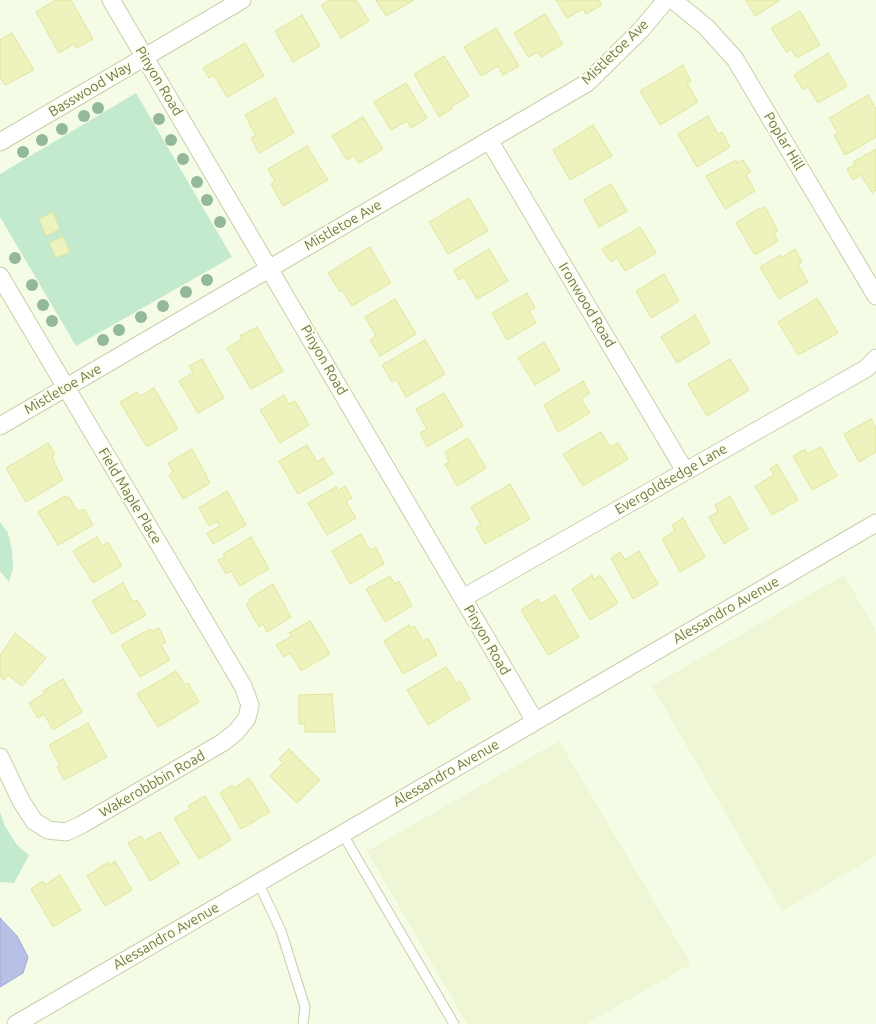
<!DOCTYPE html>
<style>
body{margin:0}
canvas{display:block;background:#f5fce5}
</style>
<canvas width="876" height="1024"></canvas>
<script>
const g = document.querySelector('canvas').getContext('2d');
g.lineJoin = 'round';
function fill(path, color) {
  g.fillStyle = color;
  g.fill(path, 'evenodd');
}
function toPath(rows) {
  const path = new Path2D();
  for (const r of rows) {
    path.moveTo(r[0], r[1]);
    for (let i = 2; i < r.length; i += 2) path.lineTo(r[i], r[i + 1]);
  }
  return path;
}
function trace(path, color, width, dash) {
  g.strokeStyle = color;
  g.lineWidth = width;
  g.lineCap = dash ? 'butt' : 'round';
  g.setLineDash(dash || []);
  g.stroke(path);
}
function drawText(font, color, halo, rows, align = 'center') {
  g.font = font + ' Ubuntu,sans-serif';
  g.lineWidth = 4;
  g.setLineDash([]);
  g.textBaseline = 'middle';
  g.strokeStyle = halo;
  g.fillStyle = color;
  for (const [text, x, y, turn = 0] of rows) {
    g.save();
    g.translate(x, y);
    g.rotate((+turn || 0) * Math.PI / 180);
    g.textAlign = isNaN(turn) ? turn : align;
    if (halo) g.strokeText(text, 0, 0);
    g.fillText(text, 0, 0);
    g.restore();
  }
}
fill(toPath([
 [844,575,876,631,876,856,782,911,652,686],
 [559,741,691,964,586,1024,467,1024,367,851]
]), '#eef6d6');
fill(toPath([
 [136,93,232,257,76,346,0,217,0,174],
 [0,522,8,533,12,550,13,568,9,582,0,571],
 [0,812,5,826,17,845,29,855,14,883,0,882]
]), '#c3eace');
const water = toPath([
 [0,918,17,936,28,957,23,973,0,987,0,918]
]);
fill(water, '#b9c0e6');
trace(water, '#9fa8d8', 1);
const building = toPath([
 [55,0,71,0,93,39,77,48,74,44,59,53,36,12,55,0],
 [330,0,356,0,369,21,341,38,321,5,330,0],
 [376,0,414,0,386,16,376,0],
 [556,0,599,0,602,5,586,14,583,9,567,18,556,0],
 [746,0,780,0,755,16,746,0],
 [800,11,820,45,797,58,791,49,787,53,771,28,800,11],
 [545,14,563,44,541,57,538,52,528,57,514,33,545,14],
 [302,15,320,46,293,62,275,31,302,15],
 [496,28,519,66,503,75,498,66,481,76,464,47,496,28],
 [12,33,34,70,5,85,0,78,0,40,12,33],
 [245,43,264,76,227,97,214,75,209,78,203,68,245,43],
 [828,53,847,86,818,103,808,87,803,90,794,75,828,53],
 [444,56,469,96,451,107,452,109,439,117,414,74,444,56],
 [683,65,691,81,687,83,698,102,660,125,640,91,683,65],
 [406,83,427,118,411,128,407,121,391,130,374,102,406,83],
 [868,95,876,109,876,137,845,155,834,135,838,133,829,118,868,95],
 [275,98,294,133,259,153,251,138,256,136,245,115,275,98],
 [708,116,718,134,722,132,730,147,697,167,678,134,708,116],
 [363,117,383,149,359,163,354,156,347,160,332,136,363,117],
 [593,125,612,156,570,180,553,150,593,125],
 [307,146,328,180,283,206,271,184,275,182,268,169,307,146],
 [876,149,876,190,872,193,861,175,853,180,847,169,855,165,853,162,876,149],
 [736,160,737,163,743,160,751,172,746,175,755,191,725,209,706,176,736,160],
 [611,184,627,211,599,227,584,200,611,184],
 [469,198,488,231,448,254,429,222,469,198],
 [765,207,778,231,774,233,778,241,755,255,736,223,759,208,760,210,765,207],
 [53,212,60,229,46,236,39,219,53,212],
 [640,227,656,253,625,271,617,258,611,262,602,249,640,227],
 [63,236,70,252,56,258,49,243,63,236],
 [370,247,391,283,352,306,342,290,340,292,328,273,370,247],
 [489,249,508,281,477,299,464,277,459,280,454,270,489,249],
 [795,249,802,262,798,265,808,282,779,299,760,267,780,255,781,258,795,249],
 [664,274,679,301,651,318,636,291,664,274],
 [527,293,535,308,529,311,536,323,507,340,492,313,527,293],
 [817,298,838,333,798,355,778,322,817,298],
 [395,299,416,334,380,356,370,340,376,336,365,317,395,299],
 [695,315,710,343,677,363,661,337,695,315],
 [257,327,283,371,251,389,227,348,242,339,240,336,257,327],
 [425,340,445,374,406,397,396,379,392,382,382,365,425,340],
 [544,342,560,370,535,385,518,358,544,342],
 [202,359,224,398,198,413,179,381,193,373,189,366,202,359],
 [730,359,749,390,707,416,688,384,730,359],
 [583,381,590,393,581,399,590,413,558,432,544,405,583,381],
 [154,388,178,429,147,447,120,402,137,392,140,396,154,388],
 [444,393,463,426,427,447,420,433,427,429,416,409,444,393],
 [284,395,289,404,295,401,309,425,280,443,260,410,284,395],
 [871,419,876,428,876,452,859,462,844,434,871,419],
 [601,432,610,447,618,443,628,459,583,486,563,454,601,432],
 [468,438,486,468,457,486,445,464,449,462,445,452,468,438],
 [48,443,55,454,52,456,55,462,54,462,63,480,26,502,6,468,48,443],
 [307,445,317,462,323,458,333,474,298,494,279,461,307,445],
 [821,447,837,476,812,490,793,456,805,449,807,454,821,447],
 [192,449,210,483,183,499,169,475,173,472,168,463,192,449],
 [777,464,798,500,772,515,755,486,774,475,770,469,777,464],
 [510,484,530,519,485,544,476,528,481,525,471,507,510,484],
 [345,486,352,498,346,501,356,518,327,535,308,503,336,487,338,491,345,486],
 [227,491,246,525,213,544,207,533,220,526,217,521,209,526,199,508,227,491],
 [65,496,67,498,69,497,78,512,84,509,93,525,58,545,38,512,65,496],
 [730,496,748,529,724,544,709,517,718,512,715,505,730,496],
 [683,518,705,557,680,572,662,539,675,531,672,525,683,518],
 [361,534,370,550,376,547,384,564,350,584,332,551,361,534],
 [97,537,102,546,108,542,122,566,93,583,73,551,97,537],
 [251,537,269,569,240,586,231,571,226,574,218,560,225,557,223,554,251,537],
 [639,551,658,584,633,599,611,558,620,552,625,560,639,551],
 [592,575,594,580,600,575,618,603,590,620,572,589,592,575],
 [390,576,395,584,399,581,412,606,385,622,366,589,390,576],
 [123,583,133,602,137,600,146,615,112,634,92,601,123,583],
 [273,584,291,617,267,632,263,624,259,627,246,604,250,602,249,599,273,584],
 [555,595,579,637,548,655,521,610,538,599,541,604,555,595],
 [310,621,330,654,301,671,290,653,284,657,276,645,292,636,289,633,310,621],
 [409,625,411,628,414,626,423,641,428,638,437,655,403,674,384,641,409,625],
 [159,628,166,642,161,645,170,660,140,677,121,645,150,629,152,631,159,628],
 [15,633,46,658,22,686,8,675,4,680,0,676,0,656,15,633],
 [446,667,457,684,460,681,470,699,428,725,407,690,446,667],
 [176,671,185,685,188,683,199,702,158,727,137,694,176,671],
 [63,679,82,712,53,730,44,714,38,718,29,703,45,693,43,691,63,679],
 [332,694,335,732,305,732,305,724,299,724,299,695,332,694],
 [88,723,107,757,64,780,57,767,60,766,49,745,88,723],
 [289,749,320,780,297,803,270,776,283,763,279,759,289,749],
 [249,778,270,812,241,829,220,793,232,785,234,788,249,778],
 [205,796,231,840,199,859,174,818,190,809,188,806,205,796],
 [160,832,179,863,150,881,128,843,141,836,144,841,160,832],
 [115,861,132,890,105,906,87,876,108,862,110,865,115,861],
 [60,875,81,910,53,927,31,889,43,881,45,885,60,875]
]);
fill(building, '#eef2bc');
trace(building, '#e0e59c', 1);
const lane = toPath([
 [342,833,454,1024],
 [258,882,281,931,305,1007,303,1024]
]);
const street = toPath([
 [111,0,535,721],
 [673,0,706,27,735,59,876,296],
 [489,140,685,471],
 [0,142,242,0],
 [0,276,243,686,250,705,247,718,236,732,222,743,81,825,66,832,48,830,34,821,21,801,0,757],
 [0,426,587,83,641,30,666,0],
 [463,598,867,368,876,358],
 [16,1024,876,523]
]);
trace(lane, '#caceab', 11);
trace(street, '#caceab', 19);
trace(lane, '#fff', 9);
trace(street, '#fff', 17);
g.fillStyle = '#94b89a';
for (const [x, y] of [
 [98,108],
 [84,116],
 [159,119],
 [62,129],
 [42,140],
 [171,140],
 [23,152],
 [183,159],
 [197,182],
 [207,200],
 [220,222],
 [15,258],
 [207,280],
 [32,285],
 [186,292],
 [43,305],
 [163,306],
 [141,317],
 [52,321],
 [119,330],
 [103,340]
]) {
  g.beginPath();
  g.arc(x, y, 6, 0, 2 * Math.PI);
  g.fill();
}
drawText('14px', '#747649', '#f9ffeb', [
 ["Mistletoe Ave",615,52,-44],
 ["Pinyon Road",159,81,59],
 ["Basswood Way",90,89,-31],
 ["Poplar Hill",784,141,59],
 ["Mistletoe Ave",343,225,-30],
 ["Ironwood Road",587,305,59],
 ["Pinyon Road",324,360,60],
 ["Mistletoe Ave",63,389,-30],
 ["Evergoldsedge Lane",671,479,-30],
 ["Field Maple Place",130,496,59],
 ["Alessandro Avenue",726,610,-30],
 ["Pinyon Road",487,640,60],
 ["Alessandro Avenue",446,773,-30],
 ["Wakerobbbin Road",152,784,-30],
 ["Alessandro Avenue",166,936,-30]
]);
</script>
